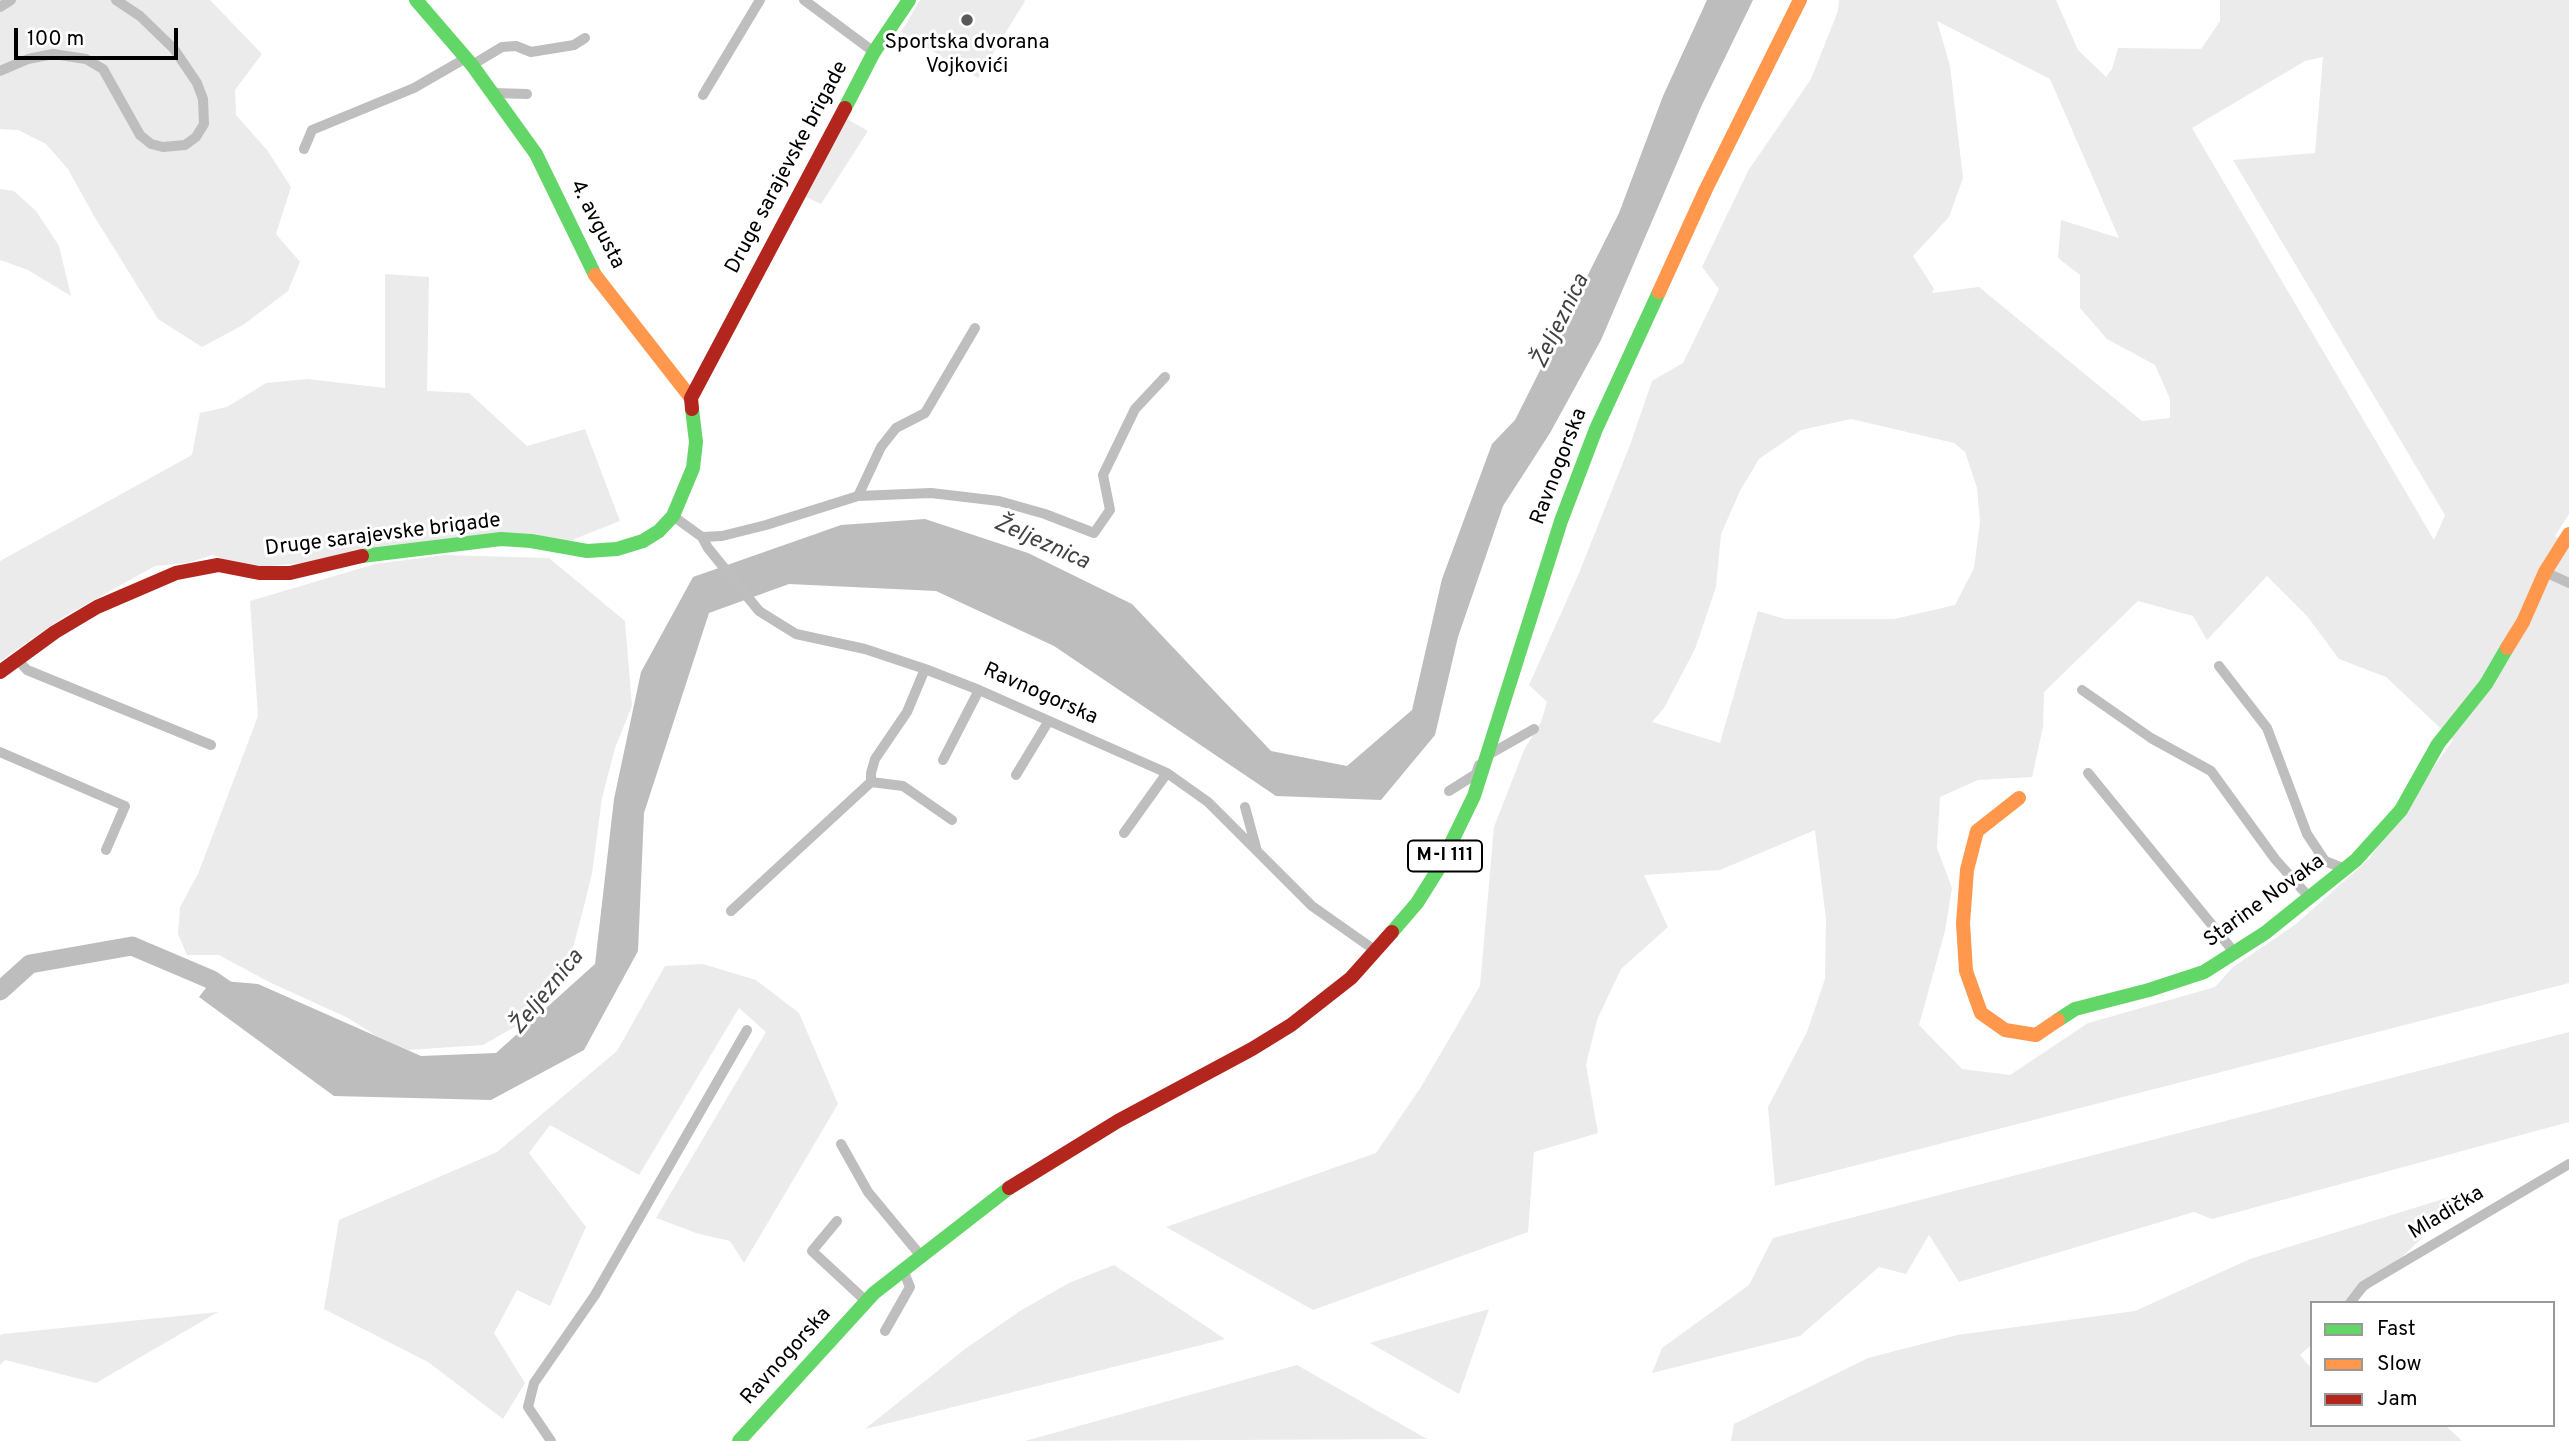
<!DOCTYPE html>
<meta charset="utf-8">
<style>
body{margin:0}
#map{position:relative;width:2569px;height:1441px;overflow:hidden;background:#fff;font-family:Overpass,sans-serif}
canvas{display:block}
.legend{position:absolute;left:2310px;top:1301px;width:245px;height:126px;box-sizing:border-box;background:#fff;border:2px solid #999;margin:0;padding:9px 12px;list-style:none;font-size:21px;color:#000}
.legend li{display:flex;align-items:center;gap:14px;height:35px}
.legend b{width:35px;border:2px solid #999}
.scale{position:absolute;left:14px;top:28px;width:164px;height:32px;box-sizing:border-box;border:4px solid #000;border-top:0;padding-left:9px;font-size:21px;line-height:24px;white-space:nowrap;color:#000;-webkit-text-stroke:5px #fff;paint-order:stroke}
</style>
<div id="map">
<canvas width="2569" height="1441"></canvas>
<ul class="legend">
<li><b style="height:9px;background:#63d668"></b>Fast</li>
<li><b style="height:9px;background:#ff974d"></b>Slow</li>
<li><b style="height:9px;background:#b3261e"></b>Jam</li>
</ul>
<div class="scale">100 m</div>
</div>
<script>
const g = document.querySelector('canvas').getContext('2d');
g.lineJoin = 'round';
function fill(path, color) {
  g.fillStyle = color;
  g.fill(path, 'evenodd');
}
function toPath(rows) {
  const path = new Path2D();
  for (const r of rows) {
    path.moveTo(r[0], r[1]);
    for (let i = 2; i < r.length; i += 2) path.lineTo(r[i], r[i + 1]);
  }
  return path;
}
function trace(path, color, width, dash) {
  g.strokeStyle = color;
  g.lineWidth = width;
  g.lineCap = dash ? 'butt' : 'round';
  g.setLineDash(dash || []);
  g.stroke(path);
}
function drawText(font, color, halo, rows, align = 'center') {
  g.font = font + ' Overpass,sans-serif';
  g.lineWidth = 6;
  g.setLineDash([]);
  g.textBaseline = 'middle';
  g.strokeStyle = halo;
  g.fillStyle = color;
  for (const [text, x, y, turn = 0] of rows) {
    g.save();
    g.translate(x, y);
    g.rotate((+turn || 0) * Math.PI / 180);
    g.textAlign = isNaN(turn) ? turn : align;
    if (halo) g.strokeText(text, 0, 0);
    g.fillText(text, 0, 0);
    g.restore();
  }
}
fill(toPath([
 [0,0,210,0,262,54,235,90,236,115,267,150,291,187,276,234,300,262,288,291,243,325,202,347,158,319,94,216,68,169,46,144,18,130,0,129],
 [920,0,1024,0,1025,1,978,78,901,32],
 [1839,0,2056,0,2078,50,2106,77,2112,69,2118,48,2201,49,2220,21,2220,0,2569,0,2569,514,2555,536,2569,547,2569,983,1775,1186,1768,1107,1807,1032,1825,979,1826,919,1815,830,1720,870,1644,875,1668,927,1621,969,1597,1020,1586,1065,1598,1133,1534,1152,1528,1232,1313,1310,1166,1227,1376,1153,1421,1087,1480,986,1494,827,1524,750,1541,722,1547,702,1529,685,1579,573,1630,445,1652,381,1683,363,1719,289,1702,267,1748,171,1811,79,1838,11],
 [1937,21,2050,79,2119,238,2061,220,2058,258,2080,275,2080,308,2107,339,2155,365,2170,399,2170,418,2142,421,1979,287,1932,293,1934,289,1913,256,1949,217,1963,178,1950,66],
 [2323,57,2315,153,2233,160,2445,515,2434,540,2192,128,2305,61],
 [1851,419,1954,443,1965,452,1977,488,1980,522,1974,568,1955,605,1894,619,1785,619,1758,611,1720,743,1652,722,1664,708,1695,649,1716,587,1721,534,1740,491,1759,459,1801,430],
 [2267,576,2307,616,2339,659,2386,677,2453,740,2369,859,2296,924,2233,967,2215,987,2088,1023,2010,1075,1962,1069,1919,1025,1945,931,1952,888,1937,848,1940,797,1978,780,2032,777,2043,727,2044,692,2138,601,2193,616,2207,640],
 [847,119,868,131,821,204,804,196],
 [0,189,14,191,36,211,59,246,71,296,28,270,0,260],
 [385,274,429,277,427,391,469,393,527,446,585,429,620,521,567,542,496,534,302,563,258,567,228,561,213,555,187,563,155,566,65,616,0,661,0,561,192,455,200,413,227,407,266,383,307,379,385,388],
 [445,555,549,558,625,621,632,706,615,748,602,798,592,873,584,906,574,944,561,976,544,1001,527,1020,483,1045,408,1050,378,1037,348,1018,269,982,219,955,187,955,178,934,180,907,198,874,258,716,250,601,375,564],
 [703,964,756,980,799,1013,838,1104,744,1263,730,1241,699,1234,656,1218,766,1032,739,1008,639,1175,550,1125,529,1153,586,1227,550,1306,517,1290,494,1333,525,1383,503,1419,428,1362,324,1309,339,1220,497,1152,617,1051,665,966],
 [2569,1032,2569,1122,2212,1219,2194,1212,1959,1282,1929,1235,1906,1274,1879,1267,1800,1336,1652,1373,1662,1348,1749,1285,1773,1238],
 [2472,1190,2354,1303,2312,1303,2312,1344,2300,1355,2312,1369,2312,1425,2445,1425,2462,1441,1731,1441,1734,1424,1868,1358,1957,1335,2135,1311,2250,1259],
 [1114,1265,1225,1339,865,1429,965,1349,1020,1311,1069,1283],
 [1489,1309,1459,1394,1370,1343],
 [218,1312,96,1383,5,1360,0,1365,0,1335,3,1334],
 [1297,1365,1427,1439,1025,1441]
]), '#ebebeb');
fill(toPath([
 [1707,0,1753,0,1701,107,1601,340,1550,433,1503,506,1458,637,1435,735,1381,800,1276,796,1054,646,936,591,789,584,709,613,644,813,638,951,584,1050,491,1100,334,1096,199,997,212,980,258,984,421,1056,496,1053,595,964,614,799,641,672,693,577,841,525,925,519,1028,553,1132,604,1271,751,1347,766,1412,710,1442,579,1492,444,1515,420,1619,213,1663,96]
]), '#bdbdbd');
trace(toPath([
 [0,991,30,964,132,946,212,980,232,994]
]), '#bdbdbd', 19);
trace(toPath([
 [804,0,874,52],
 [0,7,11,0],
 [472,65,502,47,516,46,531,52,574,45,585,38],
 [0,71,28,59,53,54,86,59,103,69,140,135,151,144,163,147,185,145,196,137,204,124,203,99,197,83,174,49,140,16,116,0],
 [493,93,527,94],
 [703,95,760,0],
 [304,149,312,130,414,88,466,58],
 [858,496,881,447,896,428,925,413,975,328],
 [673,516,702,537,708,548,759,611,796,634,865,649,925,669,979,690,1167,773,1208,802,1312,906,1376,951],
 [702,537,722,536,766,525,858,496,931,493,999,501,1045,514,1094,533,1110,510,1103,475,1135,409,1165,377],
 [2545,572,2569,583],
 [18,660,27,670,211,745],
 [2219,666,2267,728,2307,834,2325,861,2345,869],
 [2082,690,2151,738,2211,771,2275,859,2309,897],
 [0,752,125,806,106,850],
 [1488,755,1534,729],
 [943,760,979,690],
 [2088,773,2234,952],
 [1016,775,1048,722],
 [871,782,903,786,952,820],
 [1449,791,1476,774,1479,765],
 [1245,807,1257,851],
 [1124,833,1167,773],
 [731,911,871,782,871,773,875,759,907,712,925,669],
 [841,1144,868,1192,921,1256],
 [837,1221,812,1251,867,1302],
 [2350,1303,2363,1286,2569,1164],
 [885,1331,910,1287,903,1270],
 [551,1441,528,1407,534,1383,595,1295,747,1030]
]), '#bebebe', 10);
trace(toPath([
 [416,0,472,65,536,154,595,275],
 [845,108,874,52,909,0],
 [362,556,501,539,531,541,587,551,617,549,643,541,659,531,673,516,693,468,696,442,692,409],
 [1392,932,1417,903,1439,868,1474,796,1561,521,1596,429,1659,292],
 [2058,1020,2075,1009,2149,990,2204,972,2265,933,2356,860,2401,810,2438,744,2486,684,2507,648],
 [739,1441,874,1293,1009,1188]
]), '#63d668', 14);
trace(toPath([
 [595,275,691,398],
 [1659,292,1706,189,1800,0],
 [2507,648,2523,622,2545,572,2569,534],
 [2019,798,1977,831,1967,870,1963,923,1966,971,1981,1013,2005,1030,2036,1035,2058,1020]
]), '#ff974d', 14);
trace(toPath([
 [692,409,691,398,845,108],
 [0,672,55,632,97,607,176,573,218,565,259,573,290,573,362,556],
 [1009,1188,1118,1121,1252,1049,1291,1025,1351,978,1392,932]
]), '#b3261e', 14);
for (const [x, y, r, color] of [
 [967,20,7,"#595959"]
]) {
  const dot = new Path2D();
  dot.arc(x, y, r, 0, 2 * Math.PI);
  g.fillStyle = color;
  g.fill(dot);
  trace(dot, '#fff', 2.5);
}
for (const [x, y, w] of [
 [1445,856,74]
]) {
  const box = new Path2D();
  box.roundRect(x - w / 2, y - 15.5, w, 31, 5);
  g.fillStyle = '#fff';
  g.fill(box);
  trace(box, '#000', 2);
}
drawText('bold 19px', '#000', null, [
 ["M-I 111",1445,856]
]);
drawText('21px', '#000', '#fff', [
 ["Sportska dvorana",967,44],
 ["Vojkovići",967,68]
]);
drawText('21px', '#000', '#fff', [
 ["Druge sarajevske brigade",788,168,-62],
 ["4. avgusta",596,225,63],
 ["Ravnogorska",1560,467,-69],
 ["Druge sarajevske brigade",383,536,-7],
 ["Ravnogorska",1040,695,24],
 ["Starine Novaka",2265,902,-36],
 ["Mladička",2447,1214,-31],
 ["Ravnogorska",787,1357,-48]
]);
drawText('italic 23px', '#424242', '#fff', [
 ["Željeznica",1562,322,-64],
 ["Željeznica",1041,544,24],
 ["Željeznica",548,993,-51]
]);
</script>
